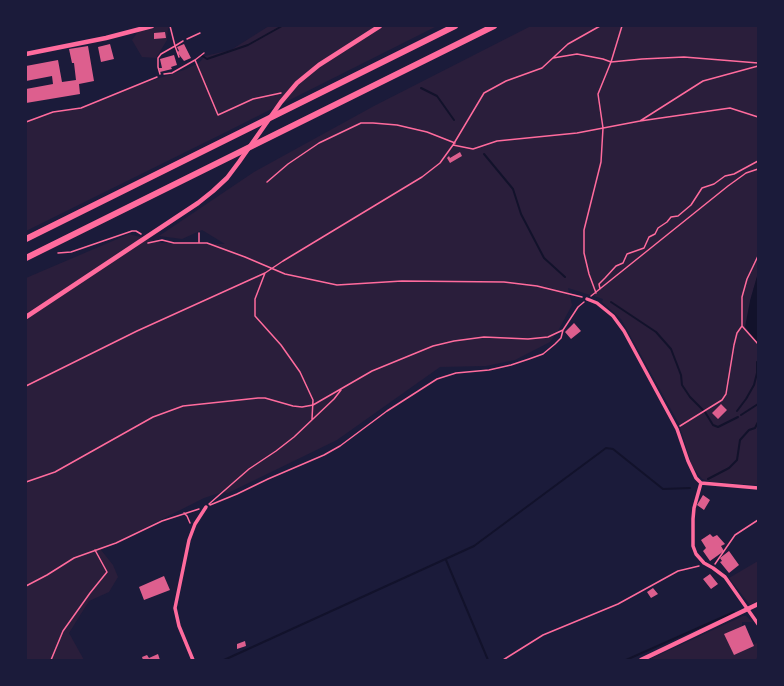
<!DOCTYPE html>
<style>
body{margin:0}
#map{position:relative;width:784px;height:686px;overflow:hidden;background:#1b1b3a;font-family:"Public Sans",sans-serif}
canvas{display:block}
.frame{position:absolute;inset:0;border:27px solid #1b1b3a;pointer-events:none}
</style>
<div id="map">
<canvas width="784" height="686"></canvas>
<div class="frame"></div>
</div>
<script>
const g = document.querySelector('canvas').getContext('2d');
g.lineJoin = 'round';
function fill(path, color) {
  g.fillStyle = color;
  g.fill(path, 'evenodd');
}
function toPath(rows) {
  const path = new Path2D();
  for (const r of rows) {
    path.moveTo(r[0], r[1]);
    for (let i = 2; i < r.length; i += 2) path.lineTo(r[i], r[i + 1]);
  }
  return path;
}
function trace(path, color, width, dash) {
  g.strokeStyle = color;
  g.lineWidth = width;
  g.lineCap = dash ? 'butt' : 'round';
  g.setLineDash(dash || []);
  g.stroke(path);
}
fill(toPath([
 [142,26,170,26,168,28,167,40,156,58,142,57,132,40],
 [269,26,437,26,222,134,26,231,26,122,53,112,81,108,123,90,184,70,199,63,205,56,231,50],
 [531,26,758,26,758,273,750,301,758,343,758,485,711,482,702,479,692,466,679,424,621,319,602,302,603,299,568,288,572,305,558,331,550,342,515,360,486,366,440,367,337,440,228,493,222,492,204,498,101,550,113,565,118,577,109,592,89,601,69,633,84,660,26,660,26,278,129,234,162,243,225,244,202,230,182,239,159,236,254,172,374,106],
 [758,561,758,601,750,605,729,578],
 [743,616,746,616,753,622,742,622,742,626,725,634,734,655,754,646,753,644,758,643,758,655,756,660,648,660]
]), '#2a1e3b');
fill(toPath([
 [758,273,758,343,745,327,750,301]
]), '#12122b');
trace(toPath([
 [201,55,207,59,248,45,282,26],
 [421,88,437,96,454,120],
 [484,154,513,189,521,214,544,258,565,277],
 [611,302,656,332,671,349,681,375,682,385,690,397,703,410],
 [737,411,746,399,754,385,757,373,757,362],
 [705,412,713,425,718,427,738,417],
 [741,415,758,404],
 [708,479,729,468,737,460,740,440,749,430,755,428,758,422],
 [446,560,488,660],
 [224,660,474,546,606,448,613,449,663,489,690,488],
 [626,660,734,612]
]), '#12122b', 2);
fill(toPath([
 [165,32,166,38,154,39,154,33],
 [110,44,114,59,101,62,98,47],
 [184,44,191,58,184,61,177,52,179,51,177,47],
 [88,46,94,81,79,84,80,94,26,103,26,89,53,84,52,76,26,81,26,66,58,60,62,82,76,80,74,63,72,63,69,49],
 [174,55,177,65,171,67,172,69,160,72,159,68,162,68,160,59],
 [460,152,462,156,450,163,447,158,449,156,450,158],
 [574,323,581,331,571,339,565,332],
 [721,404,727,410,718,419,712,413],
 [703,495,710,500,704,510,697,505],
 [710,534,713,537,717,535,725,544,721,546,724,551,710,561,703,551,706,548,701,540],
 [729,551,739,565,729,573,720,562,722,561,720,558],
 [710,574,718,584,711,589,703,579],
 [164,576,170,590,144,600,139,587],
 [653,588,658,594,651,598,647,592],
 [745,625,754,646,734,655,724,634],
 [245,641,246,646,237,649,237,644],
 [158,654,160,660,143,660,142,657,147,655,149,658]
]), '#dd5f8e');
trace(toPath([
 [187,39,200,33],
 [553,58,577,54,603,59,611,62,642,59,684,57,758,63],
 [195,60,218,115,253,99,281,93],
 [164,74,172,73,195,60,204,53],
 [640,121,730,108,758,117],
 [26,122,53,112,81,108,157,77],
 [453,145,484,93,506,81,542,68,568,44,600,26],
 [267,182,288,164,319,143,361,123,373,123,397,125,427,132,455,143],
 [199,233,199,242],
 [148,243,162,240,174,243,207,243,245,257,285,274,337,285,402,281,504,282,537,286,582,297],
 [58,253,71,252,132,231,136,231,141,234],
 [265,273,255,299,255,316,281,345,300,372,313,400,312,419],
 [600,289,599,284,605,278,616,266,623,263,627,254,644,248,649,237,655,234,658,228,667,222,671,217,678,216,691,205,702,188,714,184,725,176,734,174,758,161],
 [596,293,589,274,584,253,584,230,601,162,603,128,598,94,611,62,622,26],
 [591,296,728,186,746,173,758,169],
 [742,326,758,344],
 [26,386,137,331,265,273,283,261,422,177,440,163,453,145,473,149,497,141,577,133,640,121,703,81,758,66],
 [680,426,722,400,726,394,734,345,737,333,742,326,742,297,747,279,758,256],
 [26,482,55,472,153,417,183,406,258,398,265,398,293,406,302,407,313,405,372,371,433,346,454,341,484,337,528,339,548,337,563,330,578,307,584,302],
 [209,504,249,469,276,451,294,437,334,399,341,390],
 [210,505,237,494,268,479,324,455,340,446,387,411,437,379,456,373,489,370,511,365,529,359,543,354,555,344,561,338,563,330],
 [184,513,187,516,190,523],
 [715,564,735,535,758,520],
 [26,586,47,575,74,558,116,543,162,521,199,509],
 [51,660,63,631,90,593,107,572,95,550],
 [503,660,543,635,618,604,678,571,699,566]
]), '#ff6b9d', 1.5);
trace(toPath([
 [179,57,175,46,183,41],
 [160,74,158,67,158,58,161,54,175,46,170,26]
]), '#ff6b9d', 1.5);
trace(toPath([
 [587,299,597,303,613,316,624,331,677,429,688,461,696,478,701,483,758,488],
 [701,483,694,508,693,519,693,546,696,554,704,563,713,568,725,577,758,624],
 [193,660,179,626,175,608,189,540,195,524,206,507]
]), '#ff6b9d', 3.5);
trace(toPath([
 [26,54,106,38,152,26],
 [26,317,198,203,213,191,227,178,239,162,281,102,297,83,319,65,380,26],
 [641,660,758,604]
]), '#ff6b9d', 4.5);
trace(toPath([
 [26,239,455,26],
 [26,258,494,26]
]), '#ff6b9d', 6);
</script>
